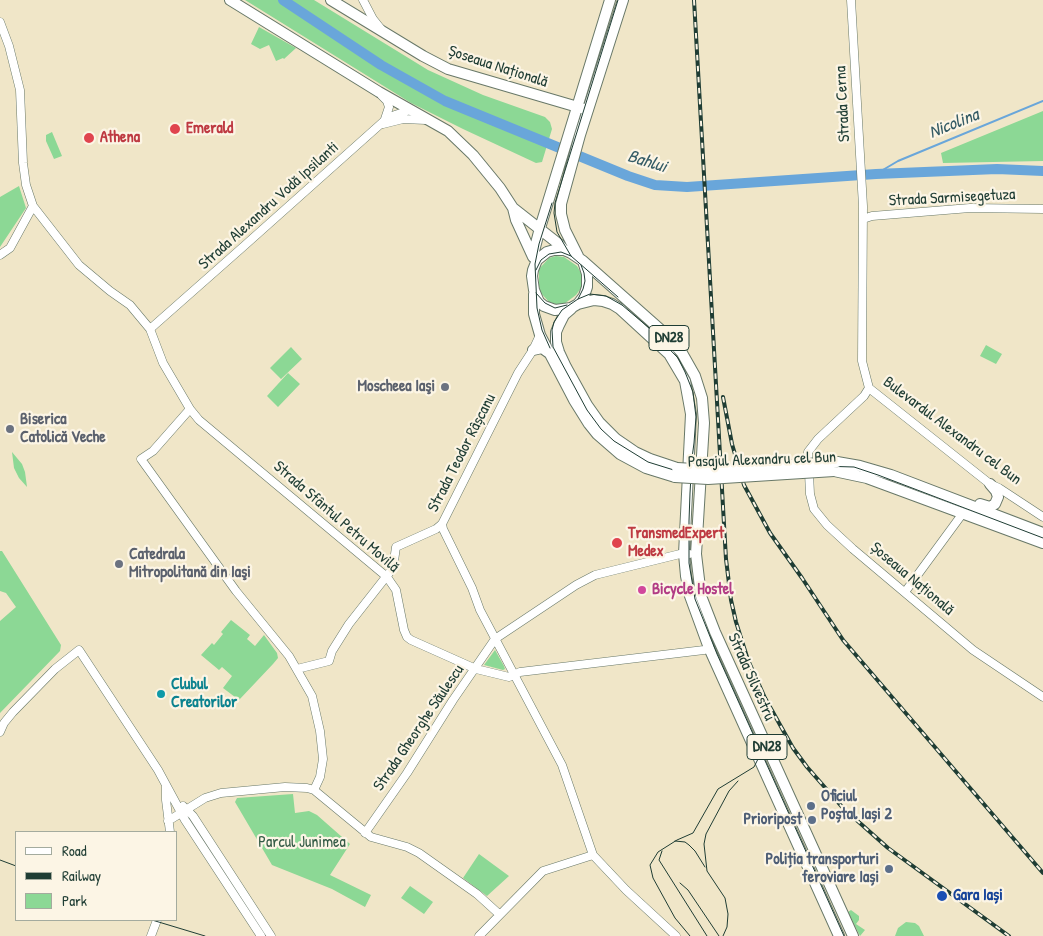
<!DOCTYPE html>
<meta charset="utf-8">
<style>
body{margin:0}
#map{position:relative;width:1043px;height:936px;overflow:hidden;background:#f0e6c8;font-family:"Patrick Hand",sans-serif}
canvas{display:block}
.legend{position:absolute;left:15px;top:831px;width:162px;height:90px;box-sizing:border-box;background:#fcf5e5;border:1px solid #a4ab9e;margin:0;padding:6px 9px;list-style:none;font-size:15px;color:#1f3d34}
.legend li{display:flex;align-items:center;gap:10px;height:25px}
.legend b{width:25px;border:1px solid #a4ab9e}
</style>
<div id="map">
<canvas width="1043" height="936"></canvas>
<ul class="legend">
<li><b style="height:6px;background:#fff"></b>Road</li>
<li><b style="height:6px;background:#1f3d34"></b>Railway</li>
<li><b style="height:14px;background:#8cd895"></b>Park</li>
</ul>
</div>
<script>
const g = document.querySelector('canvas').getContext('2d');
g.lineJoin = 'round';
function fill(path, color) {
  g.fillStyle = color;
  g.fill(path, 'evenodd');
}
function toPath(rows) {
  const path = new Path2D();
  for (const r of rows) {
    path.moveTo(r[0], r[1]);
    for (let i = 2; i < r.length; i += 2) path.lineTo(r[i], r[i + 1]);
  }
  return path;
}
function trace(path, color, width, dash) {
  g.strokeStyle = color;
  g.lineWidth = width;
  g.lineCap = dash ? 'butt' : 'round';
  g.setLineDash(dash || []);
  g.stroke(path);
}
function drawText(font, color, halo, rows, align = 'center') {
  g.font = font + ' "Patrick Hand",sans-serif';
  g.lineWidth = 4.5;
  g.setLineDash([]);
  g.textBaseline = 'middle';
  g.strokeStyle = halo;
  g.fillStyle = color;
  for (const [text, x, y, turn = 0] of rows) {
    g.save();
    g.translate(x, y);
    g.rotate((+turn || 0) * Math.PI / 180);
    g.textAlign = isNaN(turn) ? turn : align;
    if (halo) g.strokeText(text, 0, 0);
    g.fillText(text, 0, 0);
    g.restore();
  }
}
fill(toPath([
 [245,0,314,0,428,70,483,95,545,117,550,122,552,129,542,162,536,163,463,129,411,103],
 [259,27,296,48,284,59,283,58,276,61,269,45,260,49,251,44],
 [1043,111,1043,161,943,163,941,153],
 [52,132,62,156,54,159,46,141,46,135],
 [19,186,26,208,0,247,0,197],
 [556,256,564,257,577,266,581,273,582,281,581,288,576,295,564,304,556,304,549,302,540,292,539,285,539,269,549,258],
 [986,345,1002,354,996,364,980,356],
 [291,347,302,359,281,379,270,368],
 [288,373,300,384,278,407,267,396],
 [12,452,22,464,25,472,27,487,19,478,14,468],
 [0,551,2,551,61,645,60,651,0,713,0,621,16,607,6,593,0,591],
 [231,620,250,635,247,639,255,646,264,635,277,653,278,658,273,664,239,700,223,688,232,676,222,667,219,670,201,655,212,643,214,645,223,634,221,632],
 [495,650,504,666,505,669,503,670,484,665],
 [293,794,295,813,309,811,317,815,350,844,330,875,371,895,365,907,332,889,272,865,235,802,237,798],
 [191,819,263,930,261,931,190,821],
 [479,854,509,876,487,896,463,878],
 [410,886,433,902,424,914,401,898],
 [851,910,859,916,859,920,856,924,865,930,860,936,848,912],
 [906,922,915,923,919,926,924,936,895,936,898,928]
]), '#8cd895');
trace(toPath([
 [876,174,898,161,1043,101]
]), '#69a6da', 2);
trace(toPath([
 [283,0,381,65,445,101,628,176,655,185,687,187,876,174,997,169,1043,171]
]), '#69a6da', 10);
const minor = toPath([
 [363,0,373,19,381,29],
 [851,0,863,206,862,361,869,388,990,484,999,488,1043,517],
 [0,22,9,46,20,90,23,163,26,185,33,206,79,265,110,291,130,305,150,329,163,363,190,409,199,420,387,577,396,590,404,630,407,637,411,640,476,669,509,677,520,672,704,650,709,648],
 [382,96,387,101,389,107,385,119],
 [383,124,403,119,426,120],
 [863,219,872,216,970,208,1043,209],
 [0,255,10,248,33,206],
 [150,329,244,246,384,121,389,117,410,110],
 [869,388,864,396,818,439,808,452,810,494,814,509,827,525,853,549,973,650,1043,697],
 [190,409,153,451,141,459,236,591,289,656,312,696,320,731,323,759,320,777,314,790],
 [442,524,443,529,472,588,480,610,562,765,593,855,626,890,676,936],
 [905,592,963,513],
 [297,669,329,661,332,651,349,624,393,568,396,547,436,529,442,524,518,373,533,350,540,335],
 [0,732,4,723,13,712,55,669,79,650,158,770,185,820,261,936],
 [166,785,166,800,170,832],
 [183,806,193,816,271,936],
 [168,821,205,798,221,793,285,787,307,788,314,790,371,837,407,847,419,853,477,894,499,914],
 [365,833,407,773,453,700,495,639,576,585,595,575,680,554,689,554],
 [151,936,157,920],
 [479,936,543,871,593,855]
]);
const major = toPath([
 [230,0,379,92,448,131,473,155,500,188,513,208,516,220,533,257],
 [331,0,423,56,448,69,588,110],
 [513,208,560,245,564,250],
 [533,255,540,228,610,0],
 [578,256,565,230,561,214,561,204,580,135,623,0],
 [583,261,587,274,587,287,584,296,578,304,571,308,555,310,544,306,539,302,534,290,532,276,533,270,537,260,547,252,554,250,564,250,571,253,583,261,662,331,682,353,695,376,702,398,704,423,696,554,701,596,715,632,853,936],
 [534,294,534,314,540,335,574,400,589,424,597,434,620,454,646,468,675,477],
 [578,304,594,300,603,301,612,304,620,309,669,354,685,381,691,414,684,554,686,576,690,596,709,648,839,936],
 [571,309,564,315,559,325,556,332,556,342,559,352,566,367,587,405,599,422,616,439,635,452,650,459,677,468],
 [533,350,542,348,549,353],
 [837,462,860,466,891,475,1043,533],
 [834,471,867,478,1043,543],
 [980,504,990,507,995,504,998,497,996,491,990,484]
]);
trace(minor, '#687868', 9);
trace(major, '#687868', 12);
trace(minor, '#fff', 8);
trace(major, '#fff', 10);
trace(toPath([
 [536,270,541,260,549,254,561,252,571,256],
 [536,293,545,303,555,308,567,305],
 [618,297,571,256,557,232,554,213,555,203,563,177,618,0],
 [578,299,583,289,585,281,584,273,581,265],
 [550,348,542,330,537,308,535,264,539,244,552,203],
 [675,841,685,842,689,845,695,851,705,867],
 [662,851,659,860,707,936],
 [0,860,16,866],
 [680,883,688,890,719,936],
 [152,920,205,936],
 [690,936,675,918,653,878,650,865,658,852,677,840,693,833,718,789,754,767,758,759,758,748],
 [723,936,727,927,728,914,725,898,707,871,704,844,706,834,729,791,738,781],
 [844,936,717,654,695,599,689,563,689,521,690,493,692,458,694,443,696,417,693,392,685,372,678,358,648,327,622,305,606,296,590,294,578,299,562,310,554,322,552,330,553,347,587,410,601,429,614,441,648,462,677,471,688,473,698,473,820,466,854,467,878,475,1043,538]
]), '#1f3d34', 1);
const rail = toPath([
 [694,0,726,559,731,600,736,622,748,660,765,698,793,748,807,767,843,808,888,848,1009,936],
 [723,397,732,444,744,485,770,533,802,578,843,640,1043,873]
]);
trace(rail, '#1f3d34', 4);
trace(rail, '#fcf5e5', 2, [5.5]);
const majorBridge = toPath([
 [677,468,711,470,837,462],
 [675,477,708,479,834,471]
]);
trace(majorBridge, '#687868', 12, []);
trace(majorBridge, '#fff', 10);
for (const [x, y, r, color] of [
 [175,129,6,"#e0444e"],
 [89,138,6,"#e0444e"],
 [445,387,5,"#6b7280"],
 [10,429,5,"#6b7280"],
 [617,543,6,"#e0444e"],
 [119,564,5,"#6b7280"],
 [642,590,5,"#d1479c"],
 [161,694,5,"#0f9aa8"],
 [811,806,5,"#5c6f8a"],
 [812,820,5,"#5c6f8a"],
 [889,869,5,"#5c6f8a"],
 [942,896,6,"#1a4fb4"]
]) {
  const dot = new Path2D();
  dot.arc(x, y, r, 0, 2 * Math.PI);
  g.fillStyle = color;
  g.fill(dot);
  trace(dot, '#fcf5e5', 2);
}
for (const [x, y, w] of [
 [669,338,40],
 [767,747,40]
]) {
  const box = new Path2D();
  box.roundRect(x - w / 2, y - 12.5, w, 25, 4);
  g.fillStyle = '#fcf5e5';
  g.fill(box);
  trace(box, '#1f3d34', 1);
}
drawText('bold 15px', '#1f3d34', null, [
 ["DN28",669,338],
 ["DN28",767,747]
]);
drawText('16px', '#1f3d34', '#fcf5e5', [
 ["Șoseaua Națională",498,67,18],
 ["Strada Cerna",843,104,-93],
 ["Strada Sarmisegetuza",952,198,-3],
 ["Strada Alexandru Vodă Ipsilanti",269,206,-42],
 ["Bulevardul Alexandru cel Bun",952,431,37],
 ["Strada Teodor Râșcanu",462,453,-63],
 ["Pasajul Alexandru cel Bun",762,460,-2],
 ["Strada Sfântul Petru Movilă",336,517,41],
 ["Șoseaua Națională",912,579,40],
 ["Strada Silvestru",751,677,66],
 ["Strada Gheorghe Săulescu",419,728,-56]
]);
drawText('bold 16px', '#be3a42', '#fcf5e5', [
 ["Emerald",186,129],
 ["Athena",100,138],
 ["TransmedExpert",628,534],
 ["Medex",628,552]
], 'left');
drawText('bold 16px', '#5b616d', '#fcf5e5', [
 ["Moscheea Iaşi",435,387,"right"],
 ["Biserica",20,420],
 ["Catolică Veche",20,438],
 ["Catedrala",129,555],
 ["Mitropolitană din Iaşi",129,573]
], 'left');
drawText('bold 16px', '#b23c85', '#fcf5e5', [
 ["Bicycle Hostel",652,590]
], 'left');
drawText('bold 16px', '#0d838f', '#fcf5e5', [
 ["Clubul",171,685],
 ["Creatorilor",171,703]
], 'left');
drawText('bold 16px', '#4e5e75', '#fcf5e5', [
 ["Oficiul",821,797,"left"],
 ["Poștal Iași 2",821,815,"left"],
 ["Prioripost",802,820],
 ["Poliția transporturi",879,860],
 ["feroviare Iași",879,878]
], 'right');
drawText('16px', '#355c47', '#fcf5e5', [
 ["Parcul Junimea",302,843]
]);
drawText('bold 16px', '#164399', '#fcf5e5', [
 ["Gara Iași",953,896]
], 'left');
drawText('italic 18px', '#355c66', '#fcf5e5', [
 ["Nicolina",954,124,-22],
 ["Bahlui",647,162,17]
]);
</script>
